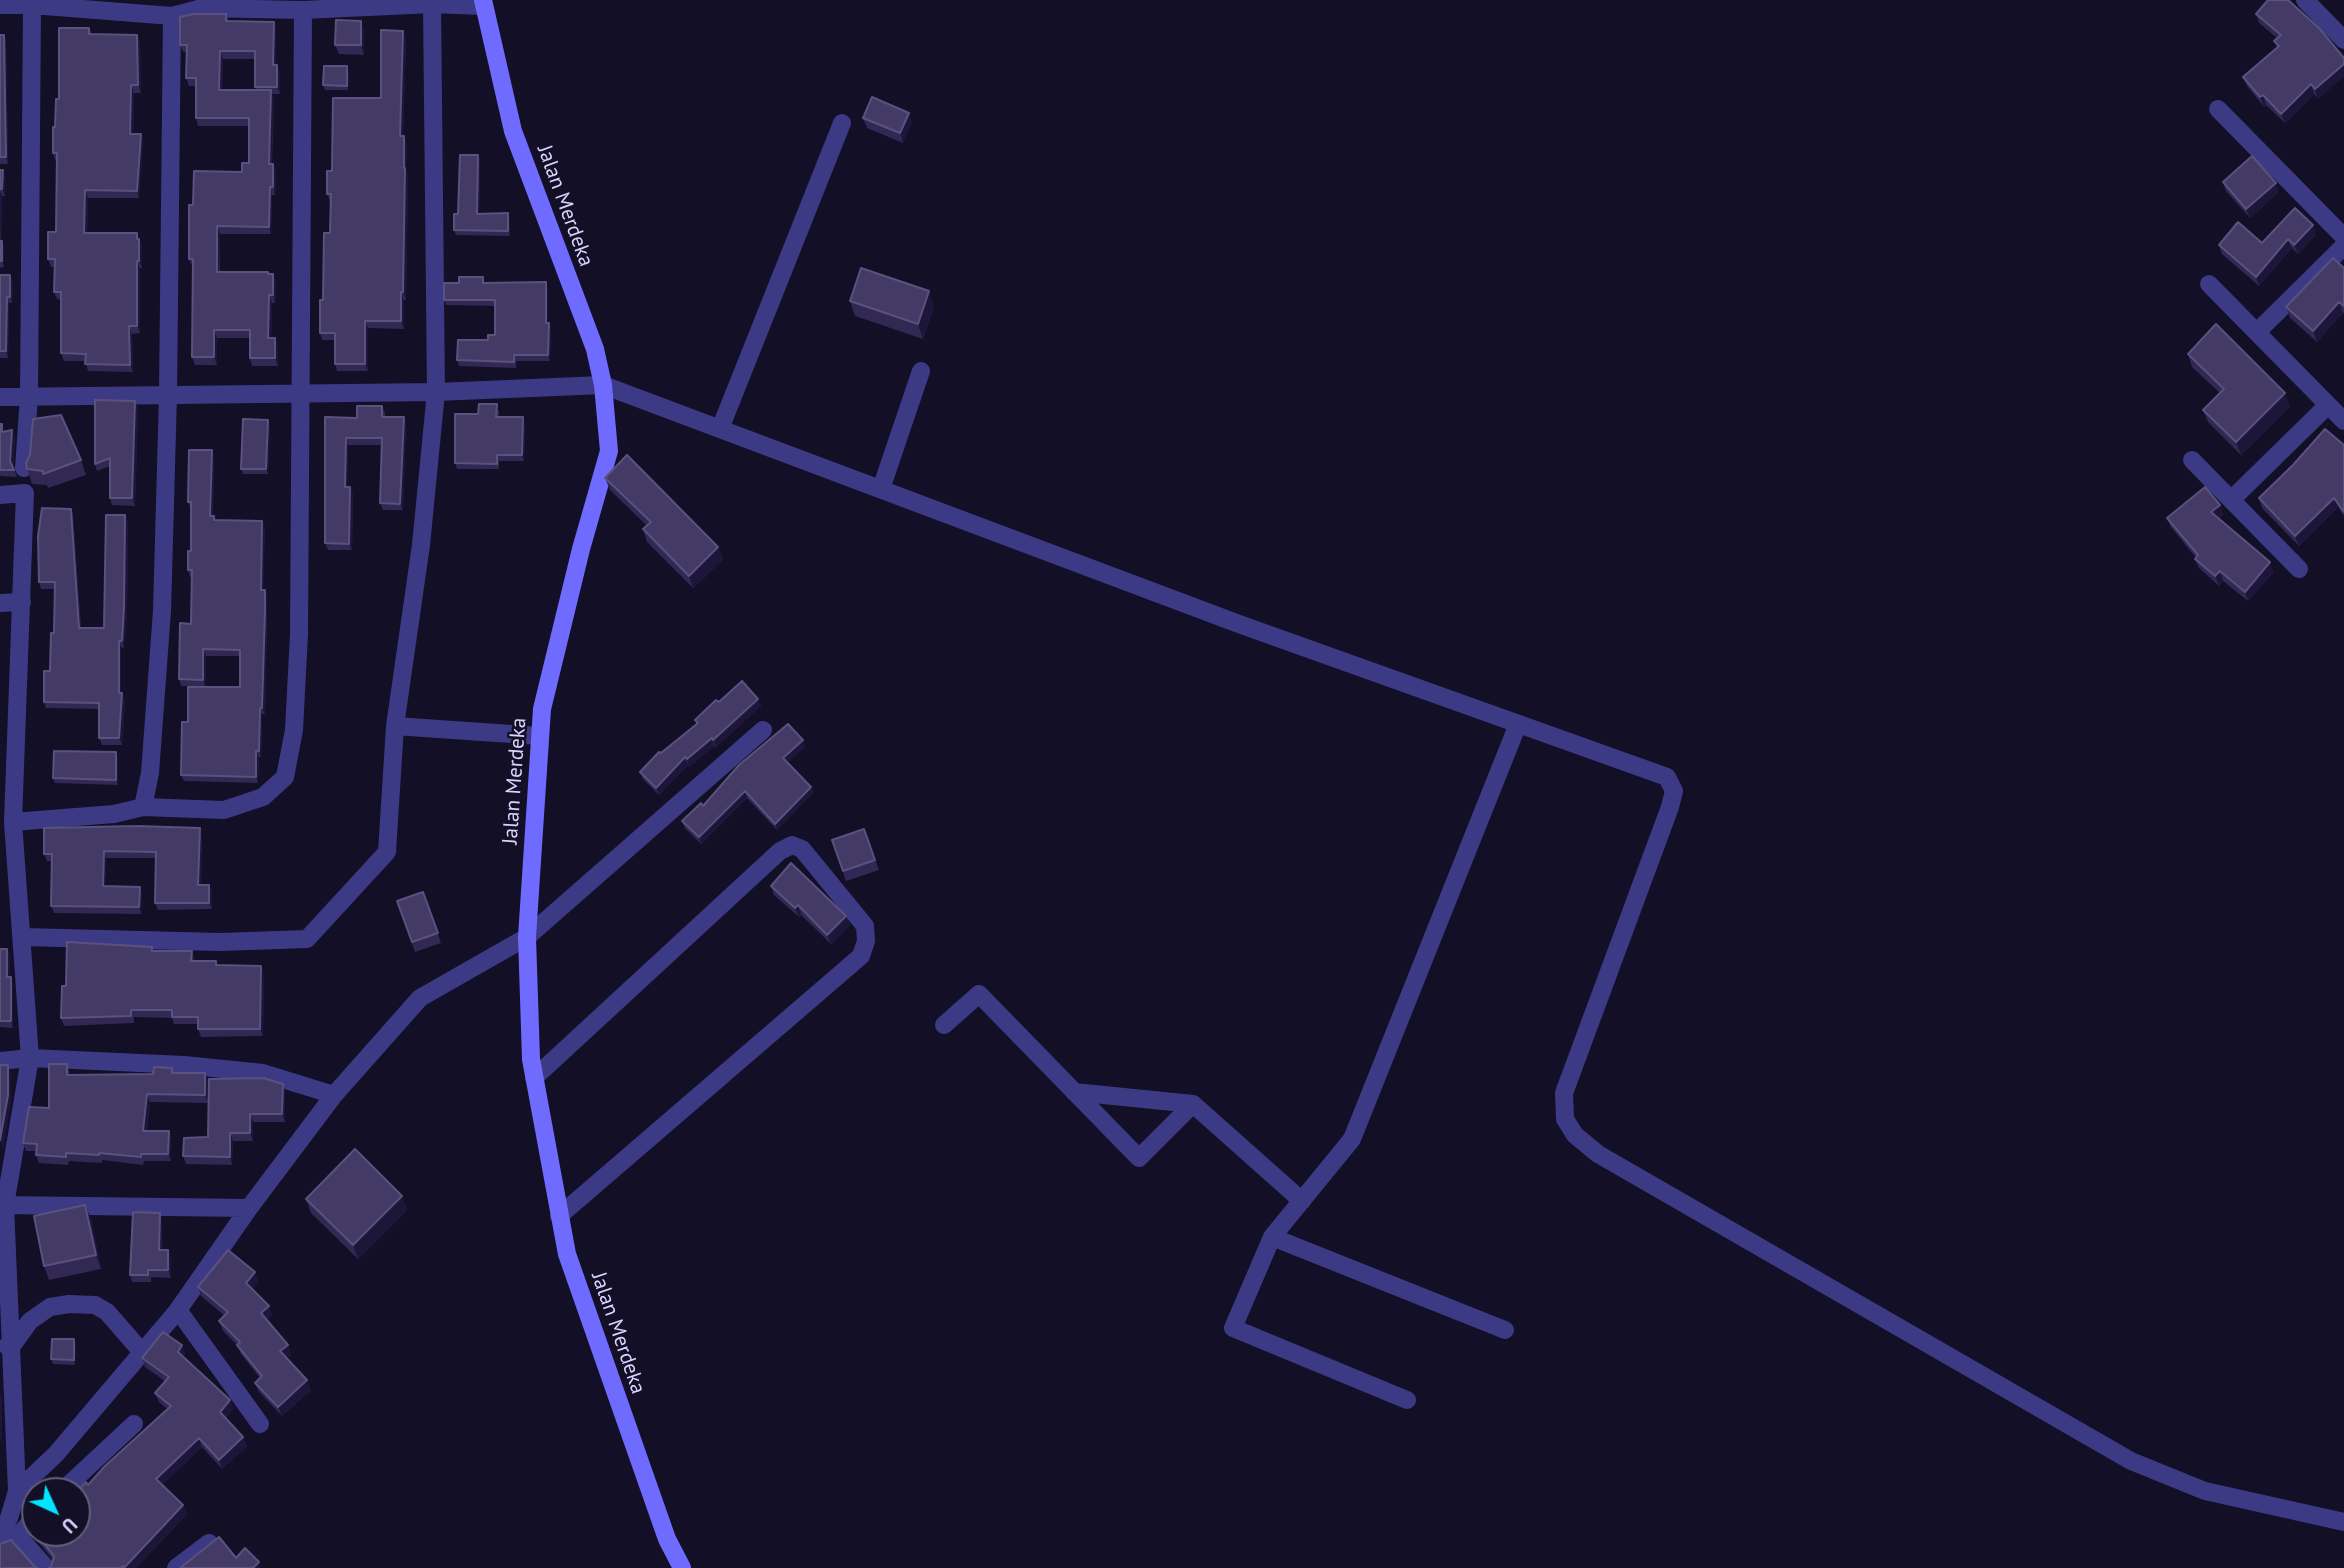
<!DOCTYPE html>
<style>
body{margin:0}
#map{position:relative;width:2344px;height:1568px;overflow:hidden;background:#130f26;font-family:"PT Sans",sans-serif}
canvas{display:block}
.north{position:absolute;left:21px;top:1477px;width:70px;height:70px;box-sizing:border-box;background:#130f26;border:2px solid #625e7d;border-radius:50%;rotate:135deg;font-size:19px;font-weight:700;line-height:28px;text-align:center;color:#d9d4ff}
.north::after{content:'';display:block;margin:auto;width:24px;height:32px;background:#00e5ff;clip-path:polygon(50% 0,100% 100%,50% 72%,0 100%)}
</style>
<div id="map">
<canvas width="2344" height="1568"></canvas>
<div class="north">U</div>
</div>
<script>
const g = document.querySelector('canvas').getContext('2d');
g.lineJoin = 'round';
function toPath(rows) {
  const path = new Path2D();
  for (const r of rows) {
    path.moveTo(r[0], r[1]);
    for (let i = 2; i < r.length; i += 2) path.lineTo(r[i], r[i + 1]);
  }
  return path;
}
function trace(path, color, width, dash) {
  g.strokeStyle = color;
  g.lineWidth = width;
  g.lineCap = dash ? 'butt' : 'round';
  g.setLineDash(dash || []);
  g.stroke(path);
}
function fill(path, color) {
  g.fillStyle = color;
  g.fill(path, 'evenodd');
}
function drawText(font, color, halo, rows, align = 'center') {
  g.font = font + ' "PT Sans",sans-serif';
  g.lineWidth = 5;
  g.setLineDash([]);
  g.textBaseline = 'middle';
  g.strokeStyle = halo;
  g.fillStyle = color;
  for (const [text, x, y, turn = 0] of rows) {
    g.save();
    g.translate(x, y);
    g.rotate((+turn || 0) * Math.PI / 180);
    g.textAlign = isNaN(turn) ? turn : align;
    if (halo) g.strokeText(text, 0, 0);
    g.fillText(text, 0, 0);
    g.restore();
  }
}
trace(toPath([
 [2305,0,2344,40],
 [0,5,32,5,172,16,202,8,303,10,432,4,483,6],
 [2218,109,2344,237],
 [2209,284,2344,421],
 [2257,332,2344,246],
 [0,397,436,392,603,385,1239,624,1667,777,1674,791,1670,807,1564,1093,1565,1119,1575,1135,1598,1154,2131,1461,2205,1491,2344,1522],
 [720,429,842,123],
 [2192,460,2299,569],
 [24,468,29,396,32,5],
 [881,489,921,371],
 [0,495,25,493,13,822,30,1058,5,1205,17,1491],
 [2231,500,2328,405],
 [0,603,22,602],
 [395,726,540,736],
 [143,807,224,810,263,797,285,777,294,730,299,634,303,10],
 [13,822,114,814,143,807,150,773,162,611,168,395,172,16],
 [23,937,220,942,307,939,387,852,395,726,421,545,436,392,432,4],
 [944,1025,979,994,1139,1158,1193,1104,1302,1201],
 [0,1061,30,1058,184,1065,263,1073,334,1095],
 [534,1078,780,851,792,845,802,849,865,926,866,941,861,956,559,1216],
 [1074,1092,1193,1104],
 [0,1205,249,1208],
 [1272,1237,1505,1330],
 [178,1310,260,1424],
 [7,1346,11,1347,30,1321,50,1307,69,1304,95,1305,107,1312,141,1351],
 [1407,1400,1233,1328,1272,1237,1352,1139,1518,724],
 [62,1491,134,1424],
 [0,1533,9,1518,17,1491,56,1454,178,1310,249,1208,334,1095,420,998,527,937,763,730],
 [18,1536,35,1517],
 [0,1541,18,1536,46,1568],
 [176,1568,209,1543]
]), '#3d3a85', 18);
trace(toPath([
 [483,0,513,131,595,349,603,385,609,451,581,549,542,709,527,937,531,1059,567,1254,667,1539,682,1568]
]), '#6f6bff', 18);
fill(toPath([
 [2288,0,2318,99,2314,94,2285,123,2266,105,2264,107,2247,86,2243,77,2277,48,2274,41,2277,38,2259,23,2256,14],
 [226,14,229,21,274,22,276,29,276,65,280,73,280,94,272,94,274,98,272,164,276,171,275,195,272,195,271,234,220,234,220,272,273,274,276,282,275,303,272,303,271,338,275,338,278,346,278,366,252,366,250,358,250,338,217,338,217,365,195,365,192,357,193,266,192,266,189,259,193,205,242,172,249,163,249,126,198,126,196,118,196,86,189,86,186,78,187,52,183,52,180,45],
 [223,59,255,59,255,87,257,90,222,90],
 [361,21,364,30,364,55,339,54,335,45],
 [89,28,92,34,137,35,140,42,141,93,134,93,133,134,141,134,143,142,139,198,88,198,87,233,137,233,142,246,142,268,140,268,140,333,132,334,133,372,88,371,85,361,64,361,61,353,61,300,57,299,54,292,55,267,51,267,48,259,56,232,57,160,55,160,53,153,59,99],
 [403,31,406,38,403,136,404,136,407,144,406,170,408,175,406,300,404,300,404,329,368,328,368,371,337,371,335,364,335,340,322,340,320,333,330,233,331,202,330,202,327,194,332,171,381,98],
 [0,35,4,35,6,41,8,164,0,164],
 [349,70,348,90,325,90,323,85],
 [863,118,912,122,903,143,867,128],
 [478,155,480,160,479,214,510,218,510,236,456,235,454,230],
 [0,170,5,176,5,196,2,196,1,241,2,241,4,247,4,267,0,268],
 [2223,182,2279,192,2250,218,2226,191],
 [2313,225,2316,235,2298,254,2292,248,2259,286,2222,254,2219,245,2262,243],
 [2344,268,2344,313,2343,313,2317,342,2290,318,2286,307],
 [0,275,13,282,12,303,9,303,8,358,0,358],
 [485,283,548,288,548,323,551,329,550,361,516,361,516,368,459,366,457,360,495,335,495,306,446,305,444,300],
 [850,301,934,306,923,339,855,316],
 [2188,354,2290,406,2241,455,2208,422,2203,410,2220,393,2192,367],
 [135,401,138,408,135,506,112,505,110,498,110,466,97,471,95,464],
 [382,406,385,413,385,417,406,424,403,510,383,510,380,503,381,445,348,445,347,487,350,487,353,494,352,550,328,550,325,543,325,417,357,418],
 [499,410,499,417,525,423,524,461,499,461,499,469,457,469,455,463,478,414],
 [0,424,4,432,15,437,13,466,17,477,0,476],
 [270,424,268,474,243,474,241,469],
 [2344,445,2344,516,2338,507,2299,546,2262,508,2259,498],
 [212,450,214,457,213,516,216,521,262,521,265,528,263,590,265,590,267,597,267,618,265,714,262,714,261,757,259,757,258,783,184,781,181,775,188,722,240,687,240,656,206,656,205,686,181,686,179,679,191,624,192,577,190,577,188,570,191,551,191,509,188,502],
 [81,460,86,475,48,488,47,485,32,484,27,469],
 [605,478,718,547,723,560,693,588,647,542,643,529,647,526,610,490],
 [2220,505,2223,515,2218,519,2274,572,2248,601,2223,581,2219,586,2199,568,2195,559,2196,558,2171,527,2167,518],
 [71,509,73,515,81,628,104,628,128,522,127,613,124,648,121,647,121,693,125,700,122,745,102,745,99,738,99,709,46,708,44,702,50,671,54,633,55,589,41,589,39,582],
 [758,699,761,706,716,747,714,746,689,767,688,765,659,795,643,779,640,772,697,725,695,720,719,702],
 [805,747,788,762,811,787,813,793,777,830,747,798,701,844,685,828,682,821,703,806],
 [118,757,118,785,55,783,53,778],
 [864,829,879,870,846,881,832,840],
 [202,835,201,885,209,885,212,892,212,909,158,910,155,903,156,858,106,858,105,886,140,887,142,893,141,914,54,913,51,906,52,861,47,861,44,854],
 [771,886,846,916,850,925,831,944,801,915,799,917,774,895],
 [423,892,441,943,415,952,397,901],
 [0,949,7,949,10,955,9,977,11,977,13,987,13,1028,0,1027],
 [153,951,192,951,194,961,216,961,218,965,261,966,264,973,263,1036,201,1037,198,1029,198,1024,174,1024,172,1018,134,1017,134,1023,64,1026,61,1018,66,986],
 [67,1064,70,1075,205,1073,208,1081,208,1103,150,1102,147,1131,169,1131,171,1139,171,1161,144,1161,143,1165,102,1160,102,1163,69,1161,68,1165,39,1163,36,1155,37,1151,26,1151,23,1143,49,1108],
 [283,1084,285,1092,285,1122,253,1122,253,1141,233,1141,232,1165,186,1164,183,1156],
 [402,1196,407,1210,358,1259,311,1213,306,1199],
 [91,1219,101,1269,49,1280,44,1266],
 [162,1220,162,1250,168,1250,171,1258,171,1278,151,1277,151,1282,132,1282,130,1275],
 [259,1282,252,1289,272,1315,267,1320,288,1345,291,1355,287,1358,307,1380,311,1390,282,1416,259,1392,255,1383,260,1378,241,1354,238,1346,223,1331,219,1321,225,1316,201,1296,198,1287],
 [76,1344,75,1365,53,1364,51,1359],
 [182,1345,185,1355,183,1357,230,1400,233,1409,226,1418,243,1437,247,1446,222,1469,202,1447,162,1485,183,1505,187,1514,136,1568,48,1568,51,1567,53,1560,36,1539,33,1530,35,1533,88,1485,167,1409,159,1402,155,1393,165,1381,145,1367,142,1358]
]), '#312854');
fill(toPath([
 [361,21,364,30,364,55,361,45],
 [274,22,276,29,276,73,273,65],
 [403,31,406,38,403,144,400,136],
 [4,35,6,41,8,164,6,157],
 [137,35,140,42,141,93,138,85],
 [220,51,223,59,222,98,219,90],
 [2344,64,2344,77,2318,99,2315,89],
 [277,65,280,73,280,94,277,87],
 [347,66,349,70,348,90,347,86],
 [2311,84,2314,94,2285,123,2281,114],
 [131,85,134,93,133,142,130,134],
 [271,90,274,98,271,171,269,164],
 [2263,95,2266,105,2264,107,2260,97],
 [909,113,912,122,903,143,900,133],
 [141,134,143,142,139,198,137,191],
 [404,136,407,144,406,170,408,175,406,300,403,292],
 [478,155,480,160,479,219,477,214],
 [273,164,276,171,275,195,273,187],
 [3,170,5,176,5,196,2,189],
 [2276,183,2279,192,2250,218,2246,209],
 [270,187,272,195,271,234,269,227],
 [85,190,88,198,87,240,84,233],
 [0,191,2,196,0,247],
 [508,213,510,218,510,236,508,231],
 [2313,225,2316,235,2298,254,2294,245],
 [217,226,220,234,219,279,217,272],
 [137,233,142,246,142,268,139,261],
 [2288,239,2292,248,2259,286,2256,277],
 [2,241,4,247,4,267,2,261],
 [137,261,140,268,140,333,137,326],
 [273,274,276,282,275,303,273,295],
 [10,275,13,282,12,303,10,297],
 [546,282,548,288,548,329,546,323],
 [929,291,934,306,923,339,918,324],
 [401,292,404,300,404,329,401,321],
 [269,295,272,303,271,346,268,338],
 [7,297,9,303,8,358,6,351],
 [2339,302,2343,313,2317,342,2313,331],
 [365,321,368,328,368,371,365,364],
 [549,323,551,329,550,361,548,355],
 [129,326,132,334,133,372,130,365],
 [214,330,217,338,217,365,214,357],
 [275,338,278,346,278,366,275,358],
 [2285,393,2290,406,2241,455,2236,442],
 [135,401,138,408,135,506,132,498],
 [404,417,406,424,403,510,400,504],
 [523,417,525,423,524,461,522,455],
 [268,420,270,424,268,474,266,469],
 [12,430,15,437,13,467,10,461],
 [346,438,348,445,347,494,345,487],
 [212,450,214,457,213,522,210,516],
 [350,487,353,494,352,550,349,544],
 [2334,498,2338,507,2299,546,2295,536],
 [2220,505,2223,515,2214,522,2211,512],
 [71,509,73,515,81,635,79,628],
 [125,515,128,522,127,613,124,648,122,641],
 [262,521,265,528,263,597,261,590],
 [718,547,723,560,693,588,689,576],
 [2270,562,2274,572,2248,601,2245,592],
 [2220,571,2223,581,2219,586,2215,576],
 [265,590,267,597,265,714,262,708],
 [119,641,121,647,121,700,119,693],
 [203,649,206,656,205,686,203,680],
 [122,693,125,700,122,745,119,738],
 [758,699,761,706,716,747,713,740],
 [260,708,262,714,261,757,259,751],
 [712,738,714,746,689,767,687,759],
 [803,740,805,747,786,764,783,758],
 [256,751,259,757,258,783,256,777],
 [116,752,118,757,118,785,116,780],
 [685,757,688,765,659,795,656,788],
 [811,787,813,793,777,830,775,824],
 [745,791,747,798,701,844,699,837],
 [200,828,202,835,201,892,198,885],
 [104,851,106,858,105,893,103,886],
 [209,885,212,892,212,909,209,903],
 [140,887,142,893,141,914,139,907],
 [798,905,801,915,799,917,795,908],
 [846,916,850,925,831,944,827,935],
 [7,949,10,955,9,983,7,977],
 [261,966,264,973,263,1036,260,1029],
 [11,977,13,987,13,1028,11,1021],
 [8,1065,11,1073,11,1103,3,1150,0,1140],
 [205,1073,208,1081,208,1103,205,1095],
 [283,1084,285,1092,285,1122,282,1114],
 [147,1094,150,1102,146,1138,143,1131],
 [250,1114,253,1122,253,1141,250,1133],
 [169,1131,171,1139,171,1161,168,1154],
 [230,1133,233,1141,232,1165,230,1157],
 [402,1196,407,1210,358,1259,353,1245],
 [85,1205,91,1219,101,1269,96,1255],
 [160,1213,162,1220,161,1258,159,1250],
 [168,1250,171,1258,171,1278,168,1270],
 [255,1272,259,1282,250,1293,246,1283],
 [269,1306,272,1315,265,1322,261,1313],
 [74,1339,76,1344,75,1365,74,1360],
 [182,1345,185,1355,181,1361,178,1352],
 [288,1345,291,1355,284,1361,280,1351],
 [307,1380,311,1390,282,1416,278,1407],
 [0,1392,2,1396,2,1444,0,1439],
 [230,1400,233,1409,223,1421,220,1412],
 [243,1437,247,1446,222,1469,219,1460],
 [199,1438,202,1447,159,1488,156,1479],
 [183,1505,187,1514,136,1568,124,1568],
 [259,1562,261,1568,253,1568]
]), '#1d163a');
const building = toPath([
 [2268,0,2288,0,2320,29,2344,58,2344,64,2315,89,2311,84,2281,114,2263,95,2260,97,2243,77,2279,46,2274,41,2281,35,2256,14,2268,0],
 [194,14,226,14,226,21,274,22,273,65,277,65,277,87,255,87,255,51,220,51,219,90,271,90,269,164,273,164,273,187,270,187,269,227,217,226,217,272,268,272,268,274,273,274,273,295,269,295,268,338,275,338,275,358,250,358,250,330,214,330,214,357,192,357,193,259,189,259,189,205,193,205,194,171,242,172,242,163,249,163,249,118,196,118,196,78,186,78,187,45,180,45,180,17,194,14],
 [336,20,361,21,361,45,335,45,336,20],
 [59,28,89,28,89,34,137,35,138,85,131,85,130,134,141,134,137,191,85,190,84,233,137,233,137,239,139,239,139,261,137,261,137,326,129,326,130,365,85,364,86,354,61,353,61,292,54,292,55,259,48,259,48,232,56,232,57,153,53,153,53,127,55,127,56,99,59,99,59,28],
 [381,30,403,31,400,136,404,136,404,168,405,168,403,292,401,292,401,321,365,321,365,364,335,364,335,333,320,333,320,300,323,300,324,233,330,233,331,194,327,194,327,171,332,171,333,98,381,98,381,30],
 [0,35,4,35,6,157,0,157,0,35],
 [324,66,347,66,347,86,323,85,324,66],
 [872,97,909,113,900,133,863,118,872,97],
 [460,155,478,155,477,214,508,213,508,231,454,230,454,214,458,214,460,155],
 [2252,156,2276,183,2246,209,2223,182,2252,156],
 [0,170,3,170,2,189,0,189,0,170],
 [2295,208,2313,225,2294,245,2288,239,2256,277,2219,245,2238,222,2262,243,2295,208],
 [0,241,2,241,2,261,0,261,0,241],
 [2333,258,2344,268,2344,306,2339,302,2313,331,2286,307,2333,258],
 [861,268,929,291,918,324,850,301,861,268],
 [0,275,10,275,10,297,7,297,6,351,0,351,0,275],
 [459,277,483,277,483,283,546,282,546,323,549,323,548,355,514,355,514,362,457,360,458,340,488,340,488,335,495,335,495,300,444,300,444,283,459,283,459,277],
 [2216,324,2285,393,2236,442,2203,410,2224,389,2188,354,2216,324],
 [95,400,135,401,132,498,110,498,110,458,95,464,95,400],
 [479,404,497,404,496,417,523,417,522,455,497,455,497,464,455,463,455,414,478,414,479,404],
 [357,406,382,406,382,417,404,417,400,504,380,503,382,438,346,438,345,487,350,487,349,544,325,543,325,417,357,418,357,406],
 [61,415,81,460,43,474,43,471,27,469,26,463,30,455,33,419,61,415],
 [243,419,268,420,266,469,241,469,243,419],
 [0,424,2,424,2,432,12,430,10,461,14,470,0,470,0,424],
 [2325,429,2344,445,2344,512,2334,498,2295,536,2259,498,2293,465,2325,429],
 [189,450,212,450,210,516,214,516,214,520,262,521,261,590,265,590,265,611,262,708,260,708,259,751,256,751,256,777,181,775,182,722,188,722,188,687,240,687,240,650,203,649,203,680,179,679,180,623,191,624,192,570,188,570,188,551,191,551,191,502,188,502,189,450],
 [627,455,718,547,689,576,643,529,651,522,605,478,627,455],
 [2205,487,2220,505,2211,512,2270,562,2245,592,2220,571,2215,576,2195,559,2198,555,2167,518,2205,487],
 [42,508,71,509,79,628,104,628,106,515,125,515,124,607,122,641,119,641,119,693,122,693,119,738,99,738,99,703,44,702,44,671,50,671,51,633,54,633,55,582,39,582,38,536,42,508],
 [742,681,758,699,713,740,712,738,687,759,685,757,656,788,640,772,659,752,661,753,698,723,695,720,716,700,719,702,742,681],
 [788,724,803,740,783,758,811,787,775,824,745,791,699,837,682,821,701,803,703,806,739,765,788,724],
 [54,751,116,752,116,780,53,778,54,751],
 [137,826,200,828,198,885,209,885,209,903,155,903,156,852,104,851,103,886,140,887,139,907,51,906,52,854,44,854,44,828,137,826],
 [864,829,875,860,843,871,832,840,864,829],
 [791,863,846,916,827,935,798,905,795,908,771,886,791,863],
 [423,892,438,933,412,942,397,901,423,892],
 [67,942,152,947,152,951,192,951,191,961,216,961,216,965,261,966,260,1029,198,1029,198,1017,172,1017,172,1010,131,1010,131,1016,61,1018,62,986,66,986,67,942],
 [0,949,7,949,7,977,11,977,11,1021,0,1021,0,949],
 [49,1064,67,1064,67,1075,153,1074,154,1067,172,1068,172,1073,205,1073,205,1095,147,1094,143,1131,169,1131,168,1154,141,1154,141,1157,99,1153,99,1155,66,1153,66,1157,36,1155,37,1144,23,1143,29,1107,49,1108,49,1064],
 [0,1065,8,1065,8,1095,0,1140,0,1065],
 [263,1078,283,1084,282,1114,250,1114,250,1133,230,1133,230,1157,183,1156,184,1138,208,1137,209,1079,263,1078],
 [355,1149,402,1196,353,1245,306,1199,355,1149],
 [85,1205,96,1255,44,1266,34,1216,85,1205],
 [133,1212,160,1213,159,1250,168,1250,168,1270,148,1270,148,1275,130,1275,133,1212],
 [228,1250,255,1272,246,1283,269,1306,261,1313,288,1345,280,1351,307,1380,278,1407,255,1383,262,1376,237,1345,240,1342,219,1321,228,1312,198,1287,228,1250],
 [163,1332,182,1345,178,1352,230,1400,220,1412,243,1437,219,1460,199,1438,156,1479,183,1505,124,1568,123,1566,121,1568,48,1568,51,1567,54,1556,33,1530,35,1528,35,1533,77,1533,77,1491,86,1482,88,1485,105,1466,171,1406,155,1393,169,1377,142,1358,163,1332],
 [52,1339,74,1339,74,1360,51,1359,52,1339],
 [219,1537,236,1558,245,1548,259,1562,253,1568,180,1568,219,1537],
 [11,1540,35,1567,38,1568,0,1568,0,1544,11,1540]
]);
fill(building, '#433a66');
trace(building, '#5a527e', 2);
drawText('21px', '#d9d4ff', '#130f26', [
 ["Jalan Merdeka",565,206,70],
 ["Jalan Merdeka",515,781,-86],
 ["Jalan Merdeka",618,1333,71]
]);
</script>
